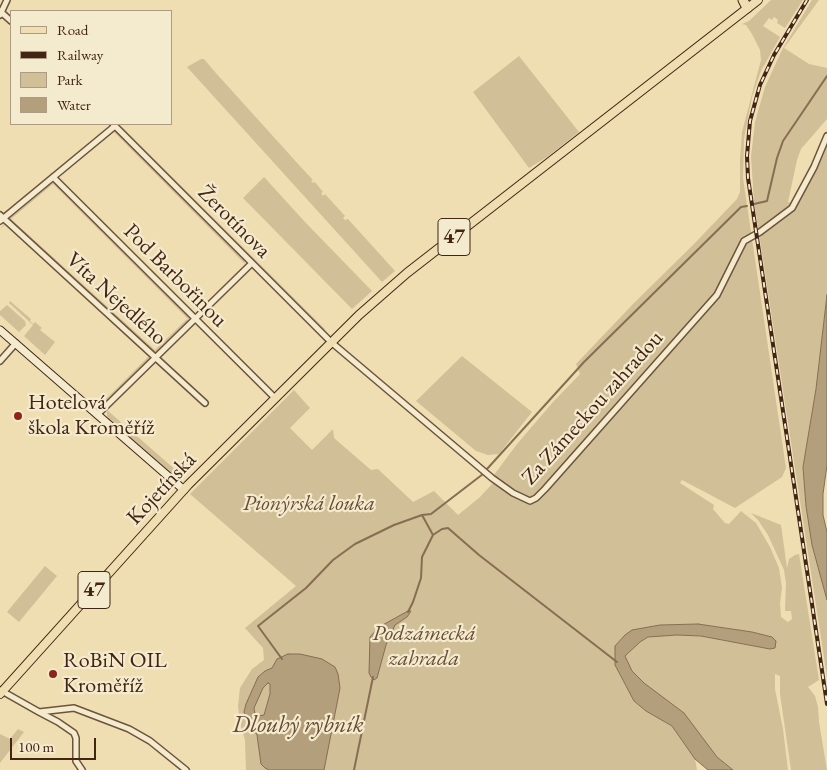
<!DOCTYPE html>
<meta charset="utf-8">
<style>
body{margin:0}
#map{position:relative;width:827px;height:770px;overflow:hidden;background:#eedeb2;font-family:"EB Garamond",serif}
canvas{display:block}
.legend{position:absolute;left:10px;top:10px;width:162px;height:115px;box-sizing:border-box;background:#f4eacd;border:1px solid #ad9b83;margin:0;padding:6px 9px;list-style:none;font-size:15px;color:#422514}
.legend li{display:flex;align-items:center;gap:10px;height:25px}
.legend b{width:25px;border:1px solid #ad9b83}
.scale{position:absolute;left:10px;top:738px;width:86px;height:22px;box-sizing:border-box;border:2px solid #422514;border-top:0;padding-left:6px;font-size:15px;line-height:18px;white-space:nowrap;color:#422514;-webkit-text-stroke:4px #f4eacd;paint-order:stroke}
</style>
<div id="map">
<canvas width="827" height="770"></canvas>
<ul class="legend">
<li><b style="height:6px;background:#eedeb2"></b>Road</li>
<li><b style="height:6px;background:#422514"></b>Railway</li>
<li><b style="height:14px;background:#d1bf97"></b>Park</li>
<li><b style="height:14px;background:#b49f7c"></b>Water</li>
</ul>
<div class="scale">100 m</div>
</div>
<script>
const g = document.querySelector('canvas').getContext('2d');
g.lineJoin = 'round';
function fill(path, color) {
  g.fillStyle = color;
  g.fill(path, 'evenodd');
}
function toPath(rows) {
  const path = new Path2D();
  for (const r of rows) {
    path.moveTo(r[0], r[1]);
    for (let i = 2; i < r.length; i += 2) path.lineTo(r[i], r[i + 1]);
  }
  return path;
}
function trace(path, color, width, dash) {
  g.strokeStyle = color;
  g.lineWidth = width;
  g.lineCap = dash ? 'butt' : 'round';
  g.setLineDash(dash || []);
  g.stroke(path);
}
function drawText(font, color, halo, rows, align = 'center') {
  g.font = font + ' "EB Garamond",serif';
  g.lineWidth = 4.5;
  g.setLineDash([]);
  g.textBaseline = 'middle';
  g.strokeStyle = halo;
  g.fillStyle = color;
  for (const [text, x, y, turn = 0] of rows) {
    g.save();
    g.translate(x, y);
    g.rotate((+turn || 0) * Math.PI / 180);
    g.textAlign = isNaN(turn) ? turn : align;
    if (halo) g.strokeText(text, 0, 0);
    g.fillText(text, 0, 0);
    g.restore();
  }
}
fill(toPath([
 [771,0,803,0,785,28,777,23,778,20,774,17,772,20,769,18,763,26,780,37,761,71,752,97,744,139,743,178,786,468,782,477,735,508,682,480,680,483,714,505,713,509,725,523,729,524,741,511,756,523,770,547,779,568,782,588,780,603,781,617,788,622,792,619,791,611,785,611,786,583,784,570,768,535,758,520,751,513,781,525,787,568,789,559,795,555,799,554,819,680,808,687,815,696,818,707,819,722,827,770,791,770,780,694,780,676,775,674,775,689,783,729,788,770,733,770,717,757,639,682,631,669,625,656,640,642,649,637,677,635,701,636,770,649,775,648,772,637,752,632,698,624,660,625,625,635,615,646,615,665,634,701,646,711,672,726,695,759,697,770,246,770,245,740,240,723,238,706,240,688,252,669,264,660,263,648,245,628,296,586,190,494,294,390,310,408,290,428,312,450,333,429,334,438,371,470,378,469,413,502,434,491,458,515,480,497,493,483,494,475,517,444,553,402,580,374,576,364,633,304,693,245,737,199,740,192,740,159,742,132,761,60,760,50,752,34,746,25,742,24,749,21],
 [812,0,819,0,784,48,809,64,827,68,827,119,801,149,797,160,788,202,792,203,819,151,827,132,827,295,816,389,803,467,806,506,812,545,827,600,827,677,754,201,751,157,755,122,765,87,782,50],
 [519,56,579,132,547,157,529,168,473,92],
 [201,59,204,59,215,72,299,165,313,180,311,181,313,183,315,182,323,192,321,193,323,196,325,194,345,216,343,218,345,220,348,219,395,271,382,282,187,67],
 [117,124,122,127,325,329,323,331],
 [114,131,119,133,244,258,245,264,114,132,59,177,61,174,110,133],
 [264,177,305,222,372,291,352,309,243,198],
 [53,182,56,183,188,314,189,320,53,184,11,219,155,350,187,319,188,321,158,352,153,353,9,220,11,215,49,183],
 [5,223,150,356,149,361,104,405,102,403,149,356,5,225,0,229],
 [10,301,31,319,30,321,33,324,35,322,42,328,40,330,55,342,45,355,24,336,33,325,9,303],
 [7,305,25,321,26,325,19,332,0,315,0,311],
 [462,356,532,412,499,454,488,455,476,451,416,401],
 [107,410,178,472,175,477,109,419,107,416],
 [45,566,57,576,19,622,7,612],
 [18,729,24,732,0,763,0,734,10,739]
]), '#d1bf97');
const water = toPath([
 [827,295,827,465,823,494,823,515,827,532,827,600,812,545,806,506,803,467,816,389,827,295],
 [408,611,411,611,407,617,395,625,386,645,377,678,374,680,371,677,369,673,370,637,379,627,408,611],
 [698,624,752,632,772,637,776,641,775,648,770,649,701,636,677,635,648,637,640,642,625,656,632,671,644,683,684,713,717,757,733,770,708,770,695,759,672,726,646,711,634,701,615,665,615,646,625,635,632,630,660,625,698,624],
 [288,654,300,654,322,659,335,667,338,674,340,688,324,770,269,770,265,768,261,764,257,735,246,718,244,712,246,704,258,677,265,671,272,668,277,659,288,654],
 [268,683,270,684,270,694,264,715,258,716,255,714,254,708,263,688,268,683]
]);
fill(water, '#b49f7c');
trace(water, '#866e52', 1);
trace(toPath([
 [754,204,767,201,777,158,783,141,827,76],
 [487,469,584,362,741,207,747,206],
 [433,535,442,529,448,528,479,555,617,662],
 [408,612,413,602,421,578,422,557,433,535,422,515],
 [282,659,258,626,306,588,333,560,355,544,394,525,422,515,431,514,483,474],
 [354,770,373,677]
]), '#866e52', 2);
const street = toPath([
 [0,11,11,21],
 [0,15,7,0],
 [113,124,331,342,492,478,513,493,530,501,536,498,545,489,717,295,744,241,760,232,792,208,814,167,827,136],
 [53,177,275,398],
 [0,215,205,403],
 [0,221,115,126],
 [0,361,16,343],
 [97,415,252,263],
 [0,690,39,712,74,708,129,729,150,741,186,770],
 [39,712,58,722,74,733,76,738,76,761,82,770]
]);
const secondary = toPath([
 [0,330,184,490]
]);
const primary = toPath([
 [0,694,188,485,359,315,407,273,758,0]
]);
const highway = toPath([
 [743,0,747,8]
]);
trace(street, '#6d533c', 8);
trace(secondary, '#422514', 9);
trace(primary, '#422514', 10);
trace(highway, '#422514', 11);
trace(street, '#f4eacd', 5);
trace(secondary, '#f4eacd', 7);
trace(primary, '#eedeb2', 8);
trace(highway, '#eedeb2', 9);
const rail = toPath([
 [807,0,774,55,760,85,750,121,747,156,748,178,827,704]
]);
trace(rail, '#422514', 4);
trace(rail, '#f4eacd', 2, [5.5]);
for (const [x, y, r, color] of [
 [18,416,5,"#8f2418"],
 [53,674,5,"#8f2418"]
]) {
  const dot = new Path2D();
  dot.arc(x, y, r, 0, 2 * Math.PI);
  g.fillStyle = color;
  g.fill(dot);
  trace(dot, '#f4eacd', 2);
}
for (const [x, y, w] of [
 [454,237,32],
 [94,590,32]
]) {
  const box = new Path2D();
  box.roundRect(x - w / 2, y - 18.5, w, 37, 4);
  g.fillStyle = '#f4eacd';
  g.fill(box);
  trace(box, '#422514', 1);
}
drawText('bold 21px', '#422514', null, [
 ["47",454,237],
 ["47",94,590]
]);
drawText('22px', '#422514', '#f4eacd', [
 ["Žerotínova",234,222,45],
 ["Pod Barbořinou",175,276,45],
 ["Víta Nejedlého",116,299,42],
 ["Za Zámeckou zahradou",593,408,-48],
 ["Kojetínská",162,489,-47]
]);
drawText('22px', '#422514', '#f4eacd', [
 ["Hotelová",28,403],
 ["škola Kroměříž",28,428],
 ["RoBiN OIL",63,661],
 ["Kroměříž",63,686]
], 'left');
drawText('italic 22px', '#664c35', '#f4eacd', [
 ["Pionýrská louka",309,504],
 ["Podzámecká",424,634],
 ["zahrada",424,659]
]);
drawText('italic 24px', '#644a33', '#f4eacd', [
 ["Dlouhý rybník",298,725]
]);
</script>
